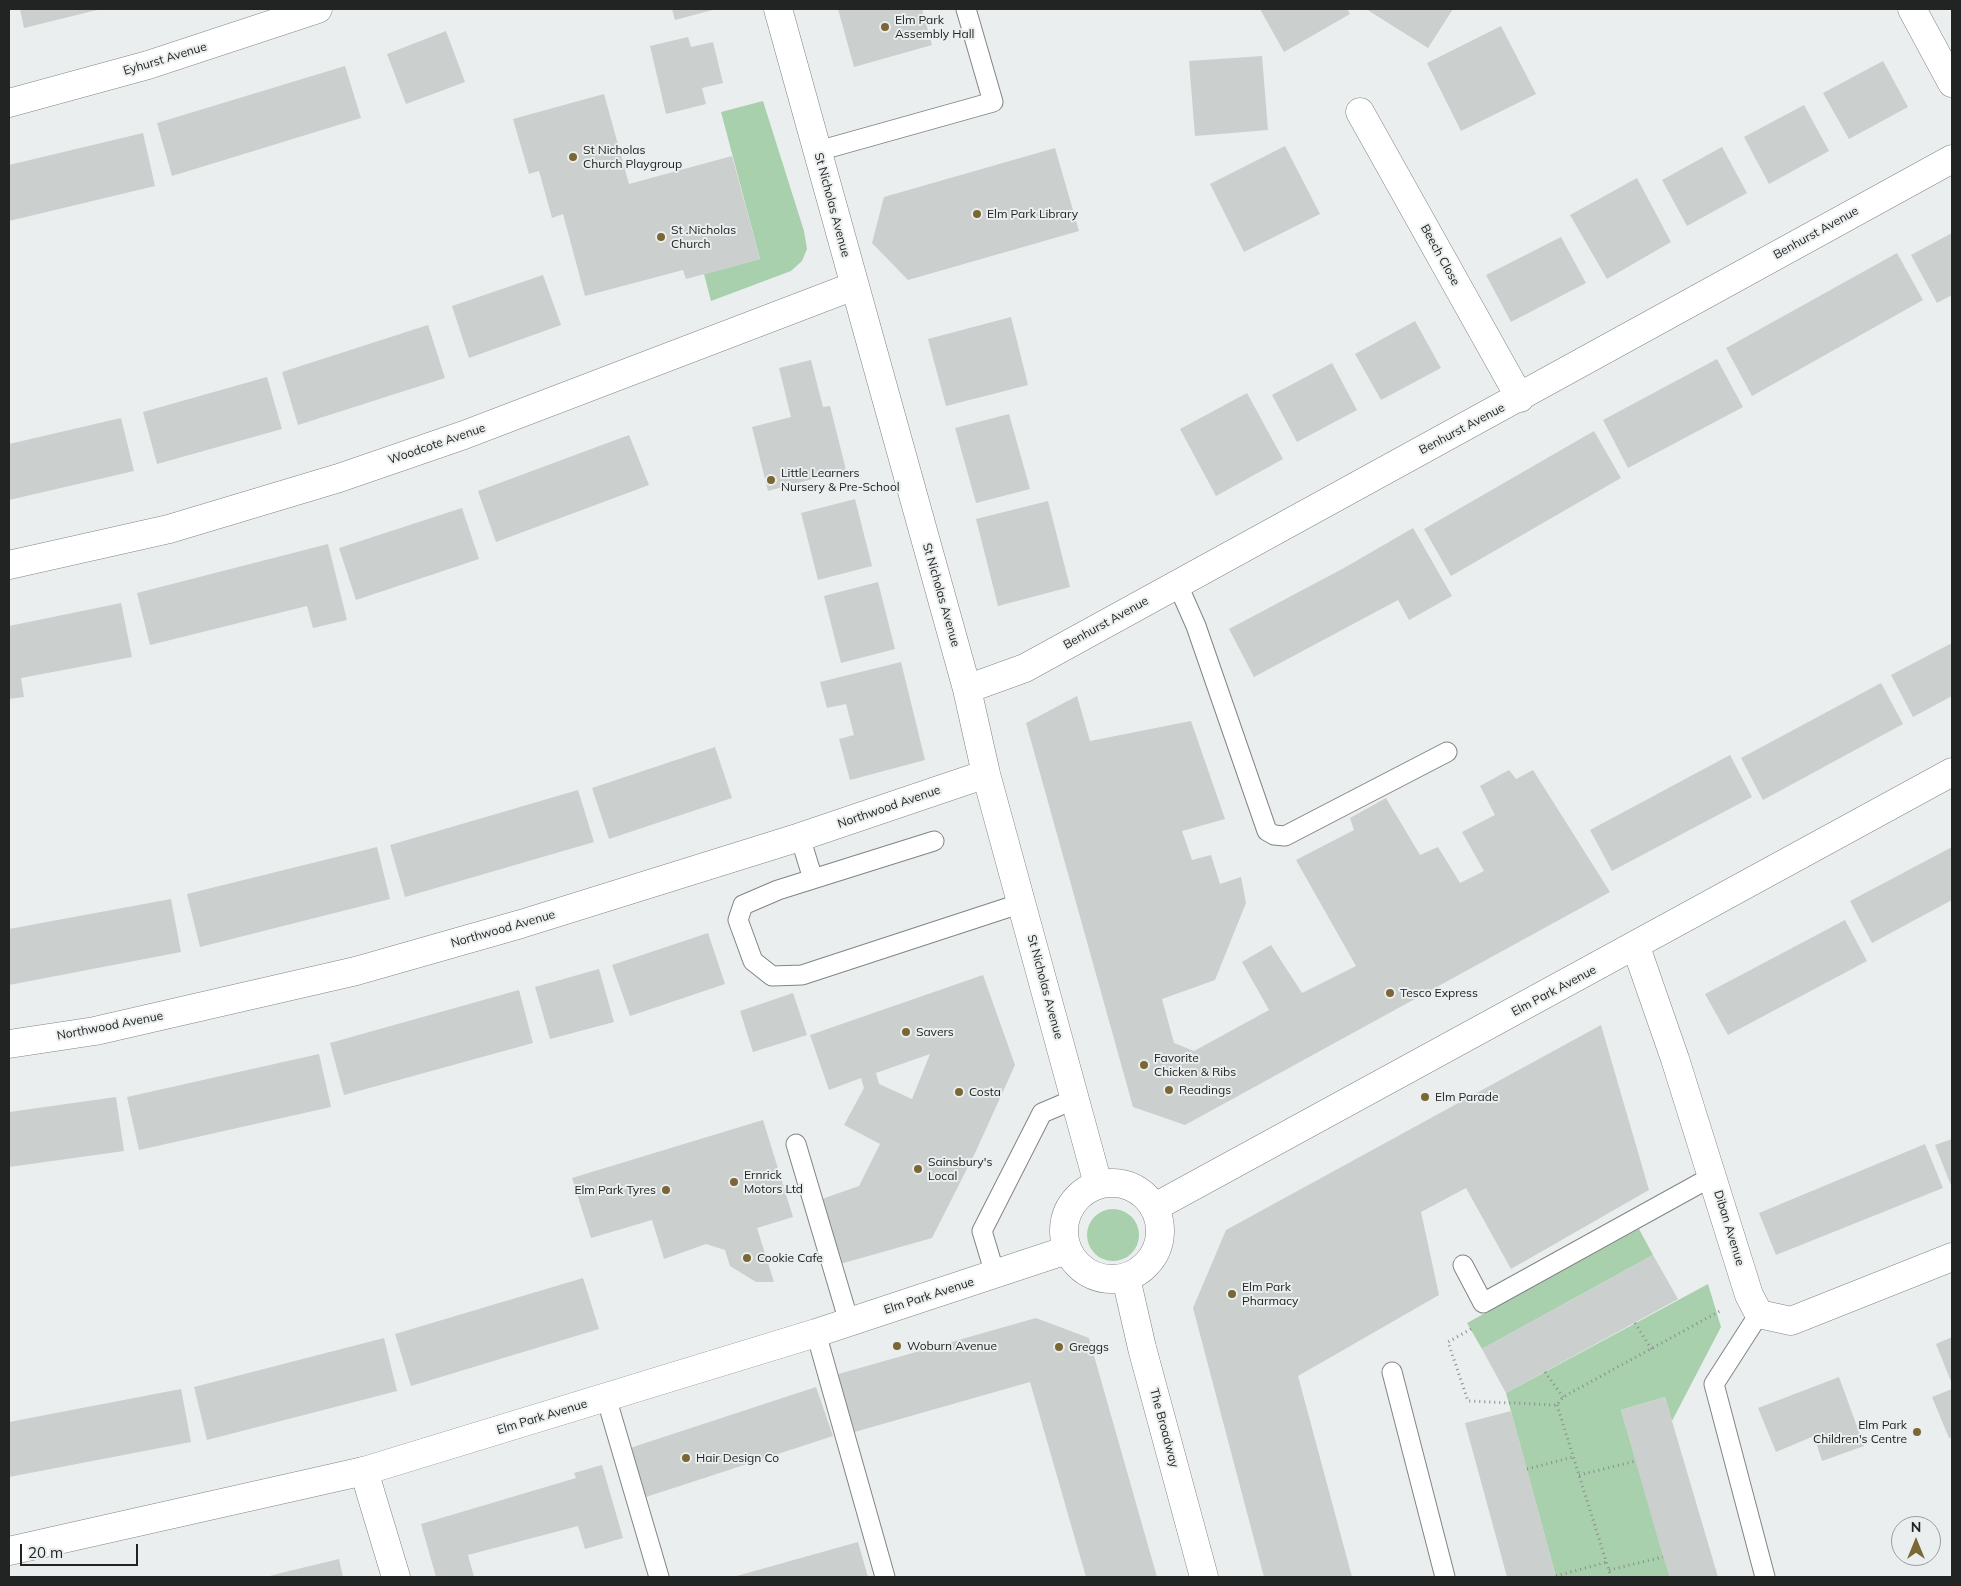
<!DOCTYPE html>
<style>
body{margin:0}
#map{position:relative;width:1961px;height:1586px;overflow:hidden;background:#eaeeee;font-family:Mulish,sans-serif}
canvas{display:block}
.frame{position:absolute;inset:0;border:10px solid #222423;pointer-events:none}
.north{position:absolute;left:1891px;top:1516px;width:50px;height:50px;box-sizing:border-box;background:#eaeeee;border:1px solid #9a9d9d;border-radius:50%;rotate:0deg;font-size:14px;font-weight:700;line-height:20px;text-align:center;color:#222423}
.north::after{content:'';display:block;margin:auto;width:18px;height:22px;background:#7b6736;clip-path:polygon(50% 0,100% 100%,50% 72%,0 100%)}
.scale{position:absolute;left:20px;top:1544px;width:118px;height:22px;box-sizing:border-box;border:2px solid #222423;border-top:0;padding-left:6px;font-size:15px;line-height:18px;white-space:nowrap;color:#222423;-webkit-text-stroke:4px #eaeeee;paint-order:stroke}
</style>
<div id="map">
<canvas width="1961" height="1586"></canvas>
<div class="frame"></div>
<div class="north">N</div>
<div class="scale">20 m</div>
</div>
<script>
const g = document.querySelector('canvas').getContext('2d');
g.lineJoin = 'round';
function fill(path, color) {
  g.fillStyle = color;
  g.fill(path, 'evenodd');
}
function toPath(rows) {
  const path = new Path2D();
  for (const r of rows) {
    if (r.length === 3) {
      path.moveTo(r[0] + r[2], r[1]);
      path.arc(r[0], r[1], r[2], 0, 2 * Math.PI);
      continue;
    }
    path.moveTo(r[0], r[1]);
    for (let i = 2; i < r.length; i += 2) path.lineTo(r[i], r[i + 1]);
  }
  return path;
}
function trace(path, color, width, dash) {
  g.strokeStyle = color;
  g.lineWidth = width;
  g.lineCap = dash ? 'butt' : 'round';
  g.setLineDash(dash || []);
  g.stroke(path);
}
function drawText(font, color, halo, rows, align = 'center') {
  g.font = font + ' Mulish,sans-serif';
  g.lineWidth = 4;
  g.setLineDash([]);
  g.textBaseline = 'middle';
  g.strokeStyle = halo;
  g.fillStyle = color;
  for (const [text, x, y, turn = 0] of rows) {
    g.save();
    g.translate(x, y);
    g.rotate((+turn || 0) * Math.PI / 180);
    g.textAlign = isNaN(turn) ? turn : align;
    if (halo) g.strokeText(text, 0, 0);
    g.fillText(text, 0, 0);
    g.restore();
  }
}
fill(toPath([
 [763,101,804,231,807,249,802,261,791,271,711,301,704,274,760,259,721,112],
 [1113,1235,26],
 [1639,1229,1653,1255,1482,1349,1467,1323],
 [1708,1284,1721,1327,1672,1421,1665,1397,1621,1410,1670,1577,1556,1577,1506,1393]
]), '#a9d0ad');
fill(toPath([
 [20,9,101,9,24,28],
 [672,9,716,9,675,20],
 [838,9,922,9,932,45,854,67],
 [1260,9,1347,9,1350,14,1284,52],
 [1366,9,1453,9,1428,48],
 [1501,26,1536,94,1461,131,1427,63],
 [446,31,465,82,406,104,387,54],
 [688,37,691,47,713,42,723,83,702,88,706,104,666,114,650,46],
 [1262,56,1268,130,1195,136,1189,61],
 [1883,61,1908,107,1849,139,1823,93],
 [345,66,361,118,172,176,157,123],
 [604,94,629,184,732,156,760,259,686,279,683,270,585,296,563,214,552,218,539,171,529,174,513,119],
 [1804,105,1829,151,1769,184,1744,137],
 [143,133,155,186,9,221,9,165],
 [1285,146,1320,214,1244,252,1210,184],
 [1722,147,1747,193,1687,226,1662,180],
 [1055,148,1079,231,908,280,872,243,884,197],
 [1637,178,1671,242,1607,279,1570,215],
 [1952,233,1952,295,1937,303,1911,255],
 [1561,237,1586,283,1511,322,1486,275],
 [1897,253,1923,300,1752,396,1726,348],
 [543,275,561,325,469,358,452,306],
 [1011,317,1028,385,946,406,928,339],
 [1415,321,1441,368,1381,400,1355,354],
 [428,325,445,378,298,425,282,372],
 [1717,359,1743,407,1628,468,1603,420],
 [811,360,823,407,830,406,846,470,768,491,752,427,791,417,779,368],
 [1332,363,1357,410,1297,442,1272,395],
 [267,377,282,429,157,464,143,412],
 [1247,393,1283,459,1216,496,1180,429],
 [1009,414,1030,489,976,503,955,428],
 [121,418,134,471,9,500,9,444],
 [1594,431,1621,478,1451,576,1424,529],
 [629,435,649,485,496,542,478,491],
 [855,499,872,566,818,580,801,513],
 [1048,501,1070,587,998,606,976,519],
 [462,508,479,559,356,600,339,548],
 [1413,528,1452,596,1409,620,1398,600,1254,677,1229,629,1344,568],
 [328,544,347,620,313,628,307,606,150,645,137,593],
 [878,582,895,649,841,663,824,596],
 [121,603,132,657,21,678,24,697,9,699,9,626],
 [1952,643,1952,696,1913,717,1891,675],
 [901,662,925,760,850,780,839,739,854,735,846,704,827,708,820,682],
 [1881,683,1903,724,1763,800,1741,758],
 [1077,696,1090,741,1191,721,1225,819,1182,831,1192,860,1211,855,1220,884,1241,877,1246,903,1215,980,1162,999,1174,1043,1194,1051,1269,1010,1242,962,1271,945,1302,993,1356,966,1296,860,1354,830,1350,818,1386,798,1420,855,1438,847,1460,883,1484,871,1462,832,1495,815,1480,786,1509,770,1516,779,1533,770,1610,892,1185,1125,1133,1107,1026,723],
 [715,747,732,798,609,839,592,788],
 [1730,755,1752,797,1612,871,1590,830],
 [578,790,594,842,405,897,390,845],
 [377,847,390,899,200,947,187,894],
 [1952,847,1952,900,1872,943,1850,901],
 [171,899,181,952,9,985,9,929],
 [1845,920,1867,961,1728,1035,1705,994],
 [708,933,725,984,630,1016,612,965],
 [599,969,614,1022,550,1039,535,987],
 [983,975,1015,1065,976,1151,932,1238,840,1264,819,1200,859,1186,880,1144,844,1125,864,1088,861,1078,829,1090,810,1035],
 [930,1054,912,1099,879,1084,876,1073],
 [519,990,533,1043,344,1095,330,1043],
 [793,993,807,1035,753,1052,740,1011],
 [1601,1025,1649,1190,1511,1269,1466,1188,1421,1212,1439,1295,1298,1376,1352,1577,1264,1577,1193,1308,1226,1230],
 [319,1054,331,1107,139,1150,127,1097],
 [116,1097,124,1151,9,1167,9,1112],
 [763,1120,793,1217,757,1228,774,1282,756,1282,730,1266,725,1250,706,1244,664,1259,652,1220,591,1238,572,1178],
 [1952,1139,1952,1188,1935,1145],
 [1925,1144,1943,1188,1776,1255,1759,1213],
 [1653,1255,1678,1299,1506,1393,1482,1349],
 [583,1278,599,1329,411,1386,395,1334],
 [1036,1318,1089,1338,1157,1577,1086,1577,1030,1382,851,1433,835,1375],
 [1952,1337,1952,1384,1936,1344],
 [384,1338,397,1391,207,1440,194,1387],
 [1839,1377,1864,1446,1822,1461,1814,1436,1776,1452,1758,1408],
 [816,1387,833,1436,646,1497,630,1448],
 [181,1389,191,1442,9,1477,9,1422],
 [1952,1389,1952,1437,1949,1438,1932,1397],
 [1665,1397,1672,1421,1718,1577,1670,1577,1663,1557,1621,1410],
 [1511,1411,1527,1469,1556,1577,1507,1577,1465,1423],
 [602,1465,623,1538,585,1549,578,1526,468,1555,474,1577,436,1577,421,1524,576,1478,574,1473],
 [858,1542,868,1577,733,1577],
 [339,1559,343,1577,266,1577,281,1573]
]), '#cbcfcd');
const lane = toPath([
 [818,151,993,102,966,9],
 [1177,583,1196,626,1267,831,1274,835,1285,836,1447,752],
 [800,837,813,879,778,890,743,905,738,920,753,961,772,976,802,975,1022,903],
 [813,879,934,841],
 [796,1144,849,1322],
 [1463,1265,1483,1303,1713,1176],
 [995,1274,982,1231,1042,1113,1075,1099],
 [1759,1314,1714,1384,1765,1577],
 [816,1333,885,1577],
 [1392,1372,1445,1577],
 [606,1397,659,1577]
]);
const street = toPath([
 [778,9,967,689,986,774,1098,1184],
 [1912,9,1952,83],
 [9,103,148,65,318,9],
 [1360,112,1520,398],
 [9,565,169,529,339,478,464,435,854,286],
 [967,689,1025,668,1952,159],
 [1636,947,1675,1059,1749,1295,1759,1314,1791,1321,1952,1257],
 [9,1044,95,1031,356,971,521,924,800,837,986,774],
 [364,1471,396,1577]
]);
const secondary = toPath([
 [1112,1231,48],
 [1155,1207,1952,772],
 [1126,1278,1142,1348,1204,1577],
 [9,1551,364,1471,816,1333,1067,1250]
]);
trace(lane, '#818584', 21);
trace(street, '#818584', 29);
trace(secondary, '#818584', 29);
trace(toPath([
 [1635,1323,1652,1350],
 [1471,1329,1448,1342,1468,1401,1557,1405,1563,1397,1720,1311],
 [1545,1372,1563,1397],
 [1557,1405,1611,1577],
 [1527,1469,1573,1457],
 [1579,1475,1636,1461],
 [1609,1570,1663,1557],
 [1556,1576,1607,1562]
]), '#8a8d8d', 3, [1, 4]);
trace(lane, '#fff', 19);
trace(street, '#fff', 28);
trace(secondary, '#fff', 28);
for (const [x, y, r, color] of [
 [885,27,5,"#7b6736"],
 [573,157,5,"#7b6736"],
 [977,214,5,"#7b6736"],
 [661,237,5,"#7b6736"],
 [771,480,5,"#7b6736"],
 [1390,993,5,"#7b6736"],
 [906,1032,5,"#7b6736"],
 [1144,1065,5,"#7b6736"],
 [1169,1090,5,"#7b6736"],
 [959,1092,5,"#7b6736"],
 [1425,1097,5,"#7b6736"],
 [918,1169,5,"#7b6736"],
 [734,1182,5,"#7b6736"],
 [666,1190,5,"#7b6736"],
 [747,1258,5,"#7b6736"],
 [1232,1294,5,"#7b6736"],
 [897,1346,5,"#7b6736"],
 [1059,1347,5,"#7b6736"],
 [1917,1432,5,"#7b6736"],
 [686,1458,5,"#7b6736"]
]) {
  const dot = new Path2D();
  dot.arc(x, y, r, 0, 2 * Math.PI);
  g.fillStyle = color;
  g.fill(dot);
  trace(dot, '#eaeeee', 2);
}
drawText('12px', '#222423', '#eaeeee', [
 ["Elm Park",895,20],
 ["Assembly Hall",895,34],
 ["St Nicholas",583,150],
 ["Church Playgroup",583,164],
 ["Elm Park Library",987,214],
 ["St .Nicholas",671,230],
 ["Church",671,244],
 ["Little Learners",781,473],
 ["Nursery & Pre-School",781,487],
 ["Tesco Express",1400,993],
 ["Savers",916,1032],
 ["Favorite",1154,1058],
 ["Chicken & Ribs",1154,1072],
 ["Readings",1179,1090],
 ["Costa",969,1092],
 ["Elm Parade",1435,1097],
 ["Sainsbury's",928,1162],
 ["Local",928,1176],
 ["Ernrick",744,1175],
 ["Motors Ltd",744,1189],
 ["Elm Park Tyres",656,1190,"right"],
 ["Cookie Cafe",757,1258],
 ["Elm Park",1242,1287],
 ["Pharmacy",1242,1301],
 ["Woburn Avenue",907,1346],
 ["Greggs",1069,1347],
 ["Elm Park",1907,1425,"right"],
 ["Children's Centre",1907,1439,"right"],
 ["Hair Design Co",696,1458]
], 'left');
drawText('12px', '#222423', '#eaeeee', [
 ["Eyhurst Avenue",165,59,-17],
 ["St Nicholas Avenue",832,205,75],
 ["Benhurst Avenue",1816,233,-29],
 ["Beech Close",1440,255,61],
 ["Benhurst Avenue",1462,429,-28],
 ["Woodcote Avenue",437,444,-19],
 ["St Nicholas Avenue",941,595,74],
 ["Benhurst Avenue",1106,623,-29],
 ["Northwood Avenue",889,807,-19],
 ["Northwood Avenue",503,929,-16],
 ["St Nicholas Avenue",1045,987,75],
 ["Elm Park Avenue",1554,991,-28],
 ["Northwood Avenue",110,1026,-11],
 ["Diban Avenue",1729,1228,73],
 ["Elm Park Avenue",929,1296,-18],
 ["Elm Park Avenue",542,1417,-17],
 ["The Broadway",1164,1428,75]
]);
</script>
